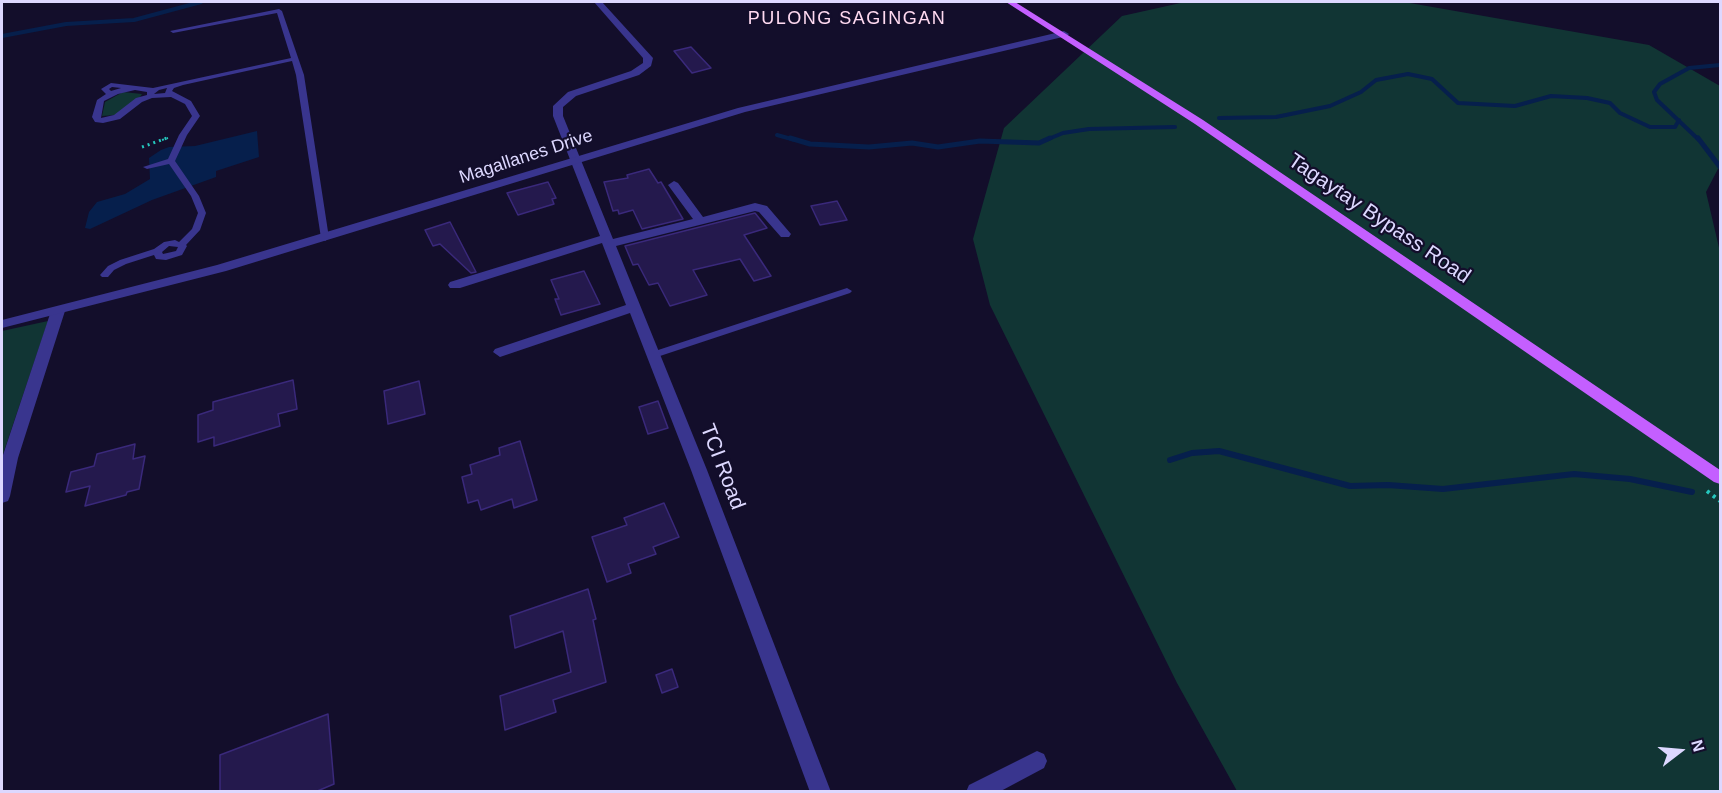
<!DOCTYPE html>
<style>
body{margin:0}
#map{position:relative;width:1722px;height:793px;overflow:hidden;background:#130e2b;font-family:Helvetica,sans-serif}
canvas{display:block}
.frame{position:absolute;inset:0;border:3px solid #ddd8ff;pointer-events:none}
.north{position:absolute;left:1650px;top:721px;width:60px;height:60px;-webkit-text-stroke:4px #130e2b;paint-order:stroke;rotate:74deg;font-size:16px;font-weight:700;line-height:24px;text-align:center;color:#ddd8ff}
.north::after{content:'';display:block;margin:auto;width:21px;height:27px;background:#ddd8ff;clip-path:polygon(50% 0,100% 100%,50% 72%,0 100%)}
</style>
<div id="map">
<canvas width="1722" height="793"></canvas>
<div class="frame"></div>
<div class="north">N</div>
</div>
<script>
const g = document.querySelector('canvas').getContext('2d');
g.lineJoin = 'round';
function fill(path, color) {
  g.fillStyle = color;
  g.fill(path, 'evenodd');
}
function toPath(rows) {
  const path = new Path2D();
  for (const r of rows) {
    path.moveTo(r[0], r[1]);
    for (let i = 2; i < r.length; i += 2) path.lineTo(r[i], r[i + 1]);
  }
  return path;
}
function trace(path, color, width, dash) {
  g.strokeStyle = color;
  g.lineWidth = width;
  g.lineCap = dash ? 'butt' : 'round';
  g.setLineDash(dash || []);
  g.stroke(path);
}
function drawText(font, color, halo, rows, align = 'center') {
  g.font = font + ' Helvetica,sans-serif';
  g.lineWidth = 4.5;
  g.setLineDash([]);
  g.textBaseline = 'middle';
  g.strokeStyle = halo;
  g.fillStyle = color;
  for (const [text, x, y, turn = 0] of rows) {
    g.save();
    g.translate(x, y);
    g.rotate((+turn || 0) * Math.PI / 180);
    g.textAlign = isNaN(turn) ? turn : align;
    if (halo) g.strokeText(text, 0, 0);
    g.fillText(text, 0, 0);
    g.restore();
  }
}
fill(toPath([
 [1185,2,1404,2,1649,45,1720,86,1720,165,1706,192,1720,252,1720,791,1237,791,1177,683,990,305,973,239,1004,128,1122,16],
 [123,92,142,94,140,97,116,115,102,116,105,102],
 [48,321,2,457,2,331]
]), '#113534');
fill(toPath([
 [257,131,259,157,216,171,216,177,152,200,90,229,85,228,89,212,97,202,125,194,150,179,149,158,161,150,169,147,195,146]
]), '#061f4c');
trace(toPath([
 [2,36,66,24,134,20,201,2],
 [1219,118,1276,117,1330,106,1361,92,1376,80,1408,74,1432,79,1458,103,1515,106,1551,96,1587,98,1610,103,1620,113,1650,127,1675,127,1679,120],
 [777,135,795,140],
 [1046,140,1063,133,1089,129,1175,127],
 [1699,140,1657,100,1654,92,1660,84,1689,68,1720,65]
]), '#061f4c', 4);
trace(toPath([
 [790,138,810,144,869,147,912,143,938,147,980,141,1039,143,1050,138],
 [1698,138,1720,167]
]), '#061f4c', 5);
trace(toPath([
 [1170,460,1192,453,1219,451,1350,486,1388,485,1443,489,1574,474,1630,479,1692,492]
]), '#061f4c', 6);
const building = toPath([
 [691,47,711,68,692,73,674,51,691,47],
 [649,169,658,183,661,182,683,219,642,229,633,210,619,214,618,210,613,211,604,182,628,178,627,175,649,169],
 [548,182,556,198,552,199,554,204,518,215,507,193,548,182],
 [837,201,847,220,820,225,811,206,837,201],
 [755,213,767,228,744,235,771,276,754,281,740,259,693,270,707,295,670,306,658,283,649,285,638,264,633,265,625,246,755,213],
 [450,222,476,272,471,273,440,244,433,246,425,230,450,222],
 [584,271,600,304,561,315,555,299,559,299,551,280,584,271],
 [293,380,297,409,278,414,280,426,214,446,214,437,198,442,198,415,213,410,213,402,293,380],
 [419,381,425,414,388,424,384,391,419,381],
 [658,401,668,428,648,434,639,407,658,401],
 [520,441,537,500,514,508,512,499,481,510,478,500,468,503,462,477,472,474,470,465,500,455,499,448,520,441],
 [135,444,133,459,145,456,139,489,127,492,126,495,85,506,90,486,66,492,71,472,94,466,97,454,135,444],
 [664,503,679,537,653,547,656,554,628,564,631,573,607,582,592,537,627,525,624,518,664,503],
 [588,589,596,619,593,620,606,682,553,700,556,712,505,730,500,696,571,672,563,631,515,648,510,616,588,589],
 [672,669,678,687,662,693,656,675,672,669],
 [328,714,334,784,315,792,220,792,220,755,328,714]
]);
fill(building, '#24194d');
trace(building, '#3a297b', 1.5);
trace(toPath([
 [162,140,168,138]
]), '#25c6bd', 2, [2, 3]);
trace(toPath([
 [142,147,167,138]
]), '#25c6bd', 3, [2, 4]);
trace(toPath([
 [1707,491,1720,501]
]), '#25c6bd', 4, [3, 4.5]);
fill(toPath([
 [279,9,282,11,304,75,329,238,325,241,321,238,296,75,292,61,183,85,174,88,172,91,191,101,200,116,187,135,175,161,199,196,206,213,200,230,186,245,187,246,182,255,166,260,156,259,154,255,126,264,114,270,108,277,102,277,100,275,108,266,120,260,154,249,164,242,175,240,179,242,192,229,198,213,191,196,169,164,147,169,143,167,168,159,179,135,192,116,185,104,171,97,152,98,142,102,120,119,103,123,95,122,92,117,97,100,106,94,101,89,111,83,153,88,291,58,277,13,173,33,170,31,279,9],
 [112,87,121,88,111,91,109,89,112,87],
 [167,88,165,93,154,94,159,90,167,88],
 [135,90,147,92,147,95,136,98,114,115,101,118,104,101,118,94,135,90],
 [169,246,178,247,176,251,163,254,162,252,169,246],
 [847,288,852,291,850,293,657,357,653,358,648,355,649,353,847,288]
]), '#39358e');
fill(toPath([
 [594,2,602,2,653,58,651,66,639,75,576,96,563,107,563,116,613,239,693,219,668,185,674,181,678,183,703,217,755,203,767,206,791,234,789,237,781,237,759,212,755,211,616,246,707,470,831,792,810,792,691,470,630,313,500,357,493,352,495,349,626,305,602,243,460,288,450,288,448,285,450,282,600,236,553,116,553,106,568,92,631,71,643,63,643,58,594,2],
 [58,307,65,311,18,458,10,496,8,501,2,503,2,458,51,311,58,307],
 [1037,751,1044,754,1047,761,1044,768,999,792,966,792,969,785,1037,751]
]), '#39358e');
fill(toPath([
 [1064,31,1069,34,1067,36,745,112,226,271,2,328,2,320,217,265,738,108,1064,31]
]), '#39358e');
fill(toPath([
 [1006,2,1015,2,1203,120,1720,470,1720,484,1714,482,1195,124,1006,2]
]), '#c45fff');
g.letterSpacing = '1.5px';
drawText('18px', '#ffdaf1', '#130e2b', [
 ["PULONG SAGINGAN",847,19]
]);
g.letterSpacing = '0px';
drawText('18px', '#ddd8ff', '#130e2b', [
 ["Magallanes Drive",526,157,-18]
]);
drawText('21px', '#ddd8ff', '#130e2b', [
 ["Tagaytay Bypass Road",1379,219,34],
 ["TCI Road",722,467,69]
]);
</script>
